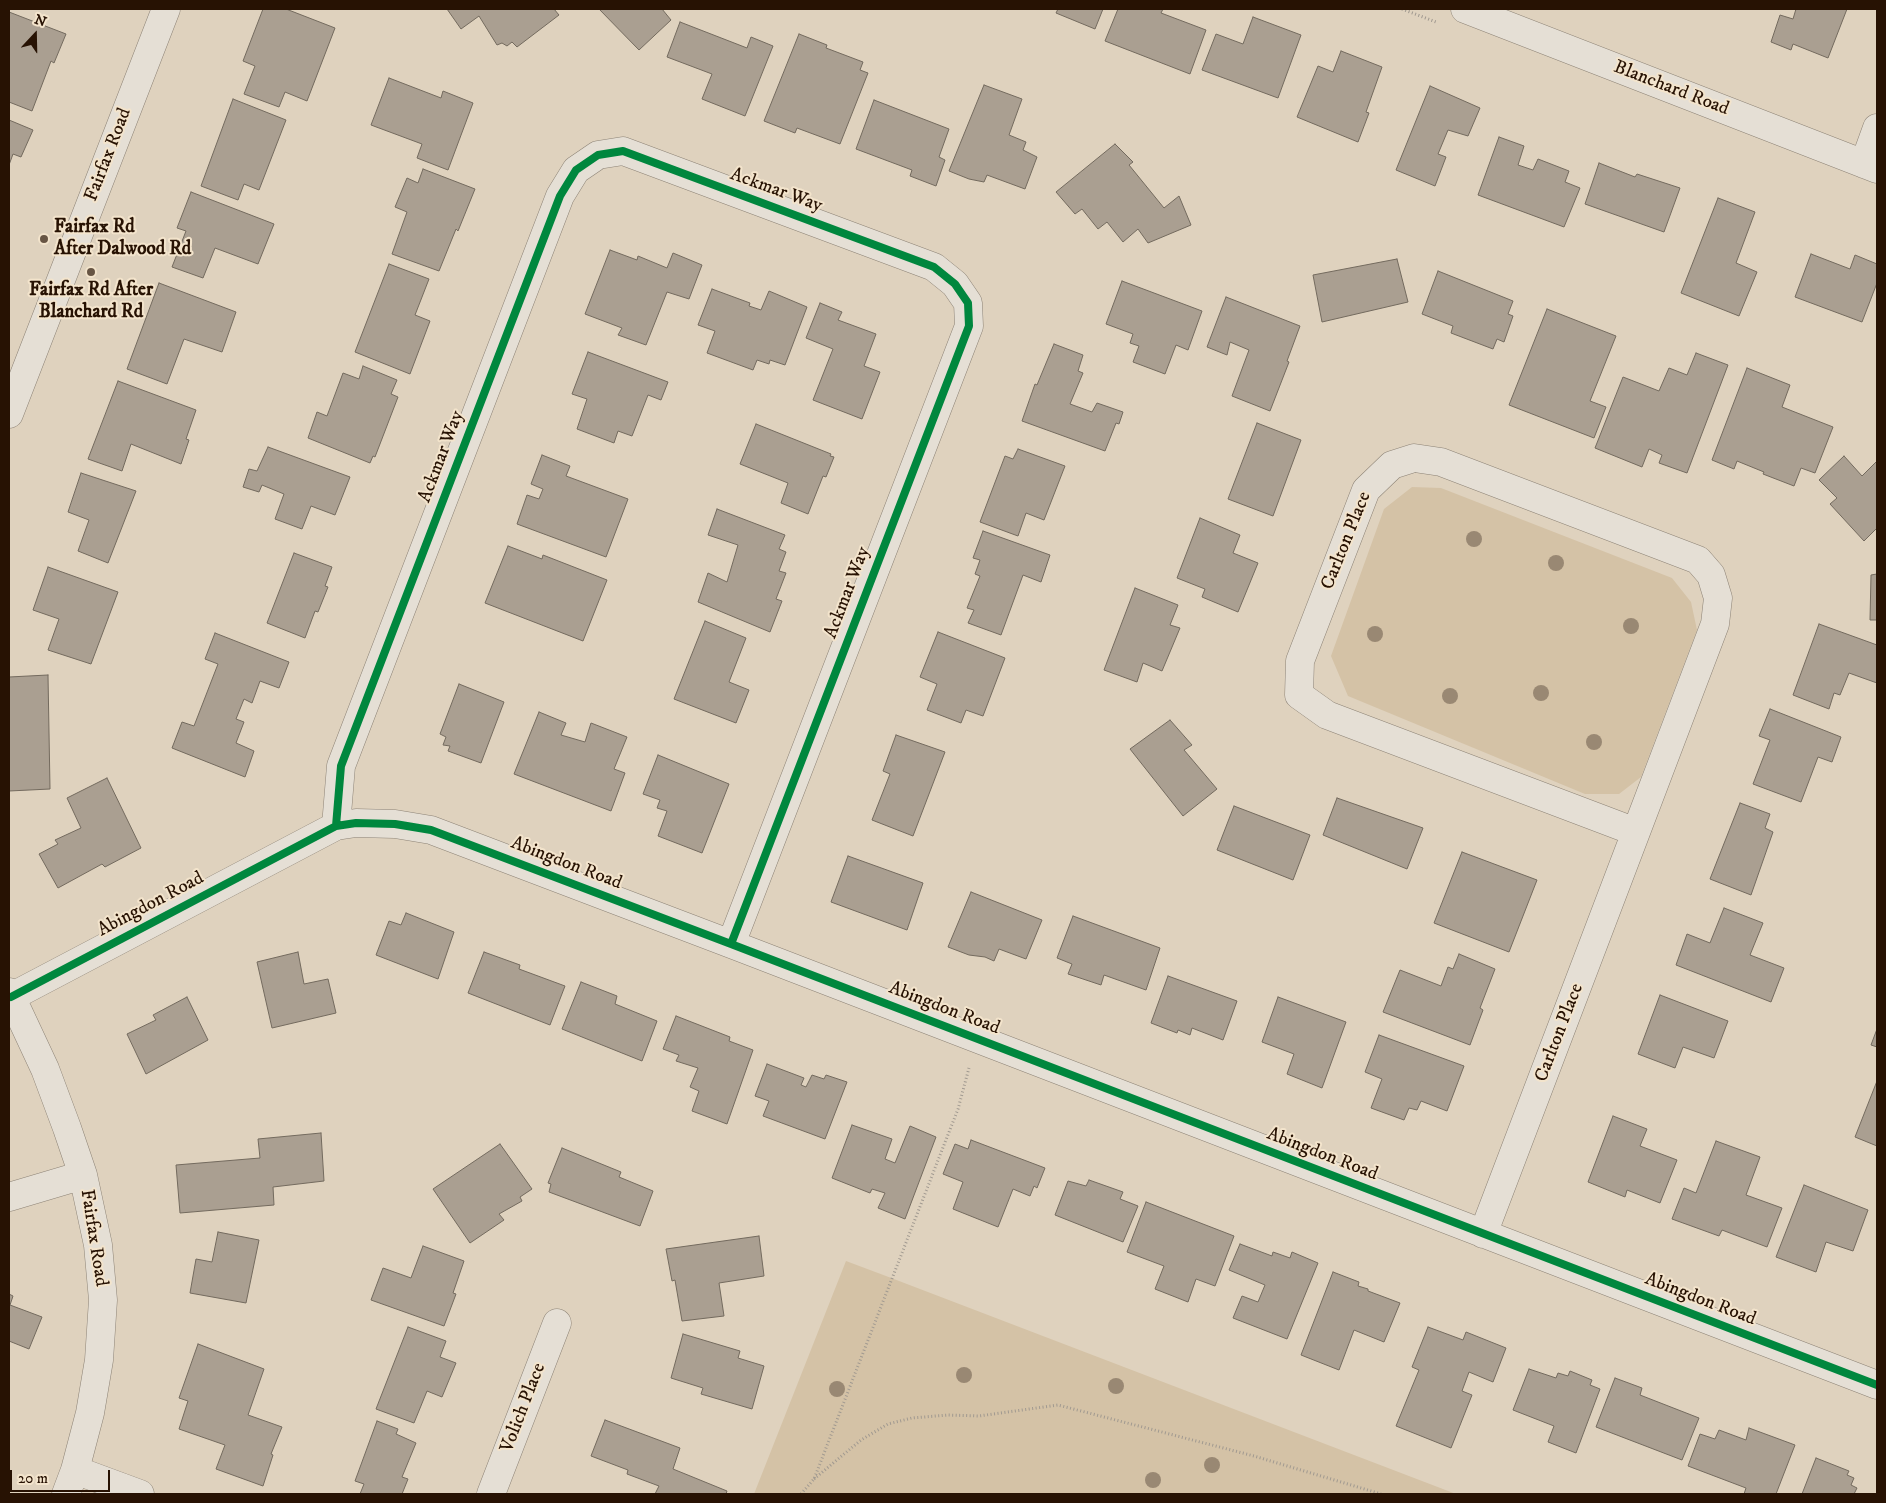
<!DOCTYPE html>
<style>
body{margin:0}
#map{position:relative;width:1886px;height:1503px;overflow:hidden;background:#dfd2be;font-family:"IM FELL DW Pica",serif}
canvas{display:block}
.frame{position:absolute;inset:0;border:10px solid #271203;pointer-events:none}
.north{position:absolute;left:10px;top:10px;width:50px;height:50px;-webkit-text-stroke:4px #f3e4cc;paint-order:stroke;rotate:21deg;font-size:14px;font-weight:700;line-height:20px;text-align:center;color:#271203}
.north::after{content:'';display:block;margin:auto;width:18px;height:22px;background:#271203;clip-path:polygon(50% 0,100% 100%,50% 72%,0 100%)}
.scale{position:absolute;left:10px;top:1470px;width:100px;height:22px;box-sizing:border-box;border:2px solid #271203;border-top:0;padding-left:6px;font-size:15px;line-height:18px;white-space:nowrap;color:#271203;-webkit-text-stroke:4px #f3e4cc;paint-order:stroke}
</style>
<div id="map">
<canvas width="1886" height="1503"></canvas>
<div class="frame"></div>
<div class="north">N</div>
<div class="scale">20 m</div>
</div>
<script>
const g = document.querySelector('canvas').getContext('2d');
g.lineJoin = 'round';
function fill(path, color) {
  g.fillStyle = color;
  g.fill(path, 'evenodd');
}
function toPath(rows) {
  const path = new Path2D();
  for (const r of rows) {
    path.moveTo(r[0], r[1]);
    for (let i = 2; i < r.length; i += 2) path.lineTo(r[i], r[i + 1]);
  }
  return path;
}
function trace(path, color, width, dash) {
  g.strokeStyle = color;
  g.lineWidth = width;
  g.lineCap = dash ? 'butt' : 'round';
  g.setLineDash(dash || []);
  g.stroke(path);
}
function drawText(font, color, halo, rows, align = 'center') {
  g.font = font + ' "IM FELL DW Pica",serif';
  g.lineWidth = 4;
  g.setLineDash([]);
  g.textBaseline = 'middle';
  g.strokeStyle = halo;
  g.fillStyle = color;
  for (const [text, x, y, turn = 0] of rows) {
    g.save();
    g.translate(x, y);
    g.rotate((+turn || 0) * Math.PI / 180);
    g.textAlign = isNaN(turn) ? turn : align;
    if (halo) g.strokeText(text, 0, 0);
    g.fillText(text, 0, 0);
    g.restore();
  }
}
fill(toPath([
 [1412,487,1441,488,1672,578,1691,602,1697,630,1641,777,1619,794,1585,794,1348,696,1331,656,1384,509],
 [846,1261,886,1276,1456,1494,754,1494]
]), '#d4c2a6');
const building = toPath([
 [263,9,286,9,335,28,307,101,285,92,279,107,244,94,255,66,243,61,263,9],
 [447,9,554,9,559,15,517,47,512,42,507,46,502,43,497,45,479,16,461,29,447,9],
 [599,9,662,9,671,20,639,50,599,9],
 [1058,9,1103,9,1095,29,1056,13,1058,9],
 [1118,9,1163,9,1161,13,1206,30,1190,74,1105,41,1118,9],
 [1796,9,1847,9,1828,58,1793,44,1791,50,1771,42,1780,15,1793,19,1796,9],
 [9,12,66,34,54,63,51,61,32,111,9,102,9,12],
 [1253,17,1301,35,1278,98,1202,70,1216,34,1243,44,1253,17],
 [680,22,747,48,751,37,773,46,745,116,702,99,712,74,667,57,680,22],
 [799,34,827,45,826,48,863,62,860,70,868,73,840,144,797,128,795,133,764,121,799,34],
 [1341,51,1382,67,1366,112,1369,113,1358,142,1297,117,1318,66,1333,72,1341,51],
 [389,78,441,98,443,91,473,103,448,170,417,158,422,144,371,125,389,78],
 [984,85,1022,99,1009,135,1026,142,1023,150,1037,157,1025,189,987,175,984,182,969,179,949,171,984,85],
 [1430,86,1480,108,1468,136,1448,130,1438,154,1446,157,1435,186,1396,170,1430,86],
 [233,99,286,120,259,190,244,184,238,200,201,186,233,99],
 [874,100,949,129,939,157,945,160,936,186,910,176,912,170,856,149,874,100],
 [9,120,33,130,21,157,13,154,9,165,9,120],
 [1499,137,1524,146,1518,165,1533,170,1538,159,1569,171,1565,182,1580,188,1564,227,1478,195,1499,137],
 [1115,144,1133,162,1129,165,1164,208,1179,196,1191,225,1148,243,1138,229,1123,242,1107,222,1098,229,1082,209,1075,214,1056,192,1115,144],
 [1599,163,1635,177,1637,174,1680,188,1664,232,1585,204,1599,163],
 [423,169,475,189,458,231,456,229,439,271,392,254,407,212,395,207,407,178,418,183,423,169],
 [191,192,274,224,258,264,215,248,203,278,172,267,186,231,177,228,191,192],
 [1718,198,1755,212,1736,263,1757,272,1739,316,1681,293,1718,198],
 [610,250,637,260,638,256,667,268,673,253,702,265,689,299,667,292,646,345,618,335,622,328,585,314,610,250],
 [1811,254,1850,269,1855,255,1877,264,1877,283,1862,322,1795,297,1811,254],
 [1397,259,1408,302,1322,322,1313,275,1397,259],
 [389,264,429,279,415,315,430,321,410,374,355,352,389,264],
 [1438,271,1513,301,1508,314,1513,316,1504,342,1497,339,1493,349,1451,333,1453,326,1422,314,1438,271],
 [1122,281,1202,311,1188,350,1176,345,1165,374,1133,362,1139,346,1130,343,1133,334,1106,324,1122,281],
 [159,283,236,312,222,352,184,339,167,384,127,369,159,283],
 [712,289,750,303,749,306,761,310,769,291,807,307,785,365,770,360,769,364,757,360,753,370,707,353,715,331,698,325,712,289],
 [1226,297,1300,326,1287,361,1289,362,1270,411,1232,396,1249,350,1230,342,1227,355,1207,347,1226,297],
 [820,303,842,312,838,320,876,334,864,366,880,372,862,419,813,400,833,349,806,338,820,303],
 [1547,309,1616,336,1590,401,1606,407,1594,438,1509,405,1547,309],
 [1054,344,1083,355,1078,371,1083,373,1070,404,1092,412,1097,403,1123,412,1119,424,1116,423,1105,451,1022,421,1035,384,1037,385,1054,344],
 [588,352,668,382,661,400,648,395,632,436,618,431,614,443,577,429,587,399,572,394,588,352],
 [1696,353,1728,365,1687,473,1659,463,1662,455,1649,449,1642,467,1595,448,1623,377,1659,391,1669,368,1687,375,1696,353],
 [363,366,397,380,391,394,398,397,375,457,373,456,370,463,308,438,317,412,327,416,343,373,359,379,363,366],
 [1747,368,1790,385,1782,407,1833,427,1815,473,1801,468,1794,486,1763,474,1764,472,1737,461,1734,469,1712,460,1747,368],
 [118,381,196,410,186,439,189,440,181,464,131,444,122,471,88,459,118,381],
 [1257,423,1301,440,1273,516,1228,499,1257,423],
 [756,424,831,454,830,456,834,457,826,477,823,476,808,514,781,503,788,483,740,464,756,424],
 [268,447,350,477,335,515,311,506,302,529,275,519,284,494,262,485,259,492,243,487,249,469,257,471,268,447],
 [1018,449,1065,466,1044,520,1026,513,1018,536,980,522,1005,456,1013,459,1018,449],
 [542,455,570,466,566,476,628,499,606,557,517,524,527,495,539,499,543,489,531,484,542,455],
 [1844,456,1862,476,1877,461,1877,528,1864,541,1830,504,1837,498,1819,480,1844,456],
 [81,473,136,491,108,563,78,551,89,520,68,512,81,473],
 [717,509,785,535,779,549,786,552,779,571,786,573,776,599,782,601,770,632,698,602,708,573,727,582,738,545,708,535,717,509],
 [1200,518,1240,535,1233,553,1258,563,1238,612,1202,597,1205,589,1177,578,1200,518],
 [983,531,1050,555,1041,582,1023,575,1001,635,968,623,974,610,967,608,980,576,975,574,980,560,973,558,983,531],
 [508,546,542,559,543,555,607,580,583,641,485,603,508,546],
 [294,553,332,567,325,586,328,587,318,612,315,611,305,638,267,623,294,553],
 [48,567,118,592,91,664,48,650,59,619,33,610,48,567],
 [1877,574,1877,620,1870,620,1871,575,1877,574],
 [1135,588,1178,605,1170,625,1180,628,1162,671,1143,663,1137,682,1104,670,1135,588],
 [705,621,746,638,729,682,749,690,736,723,674,699,705,621],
 [1819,624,1877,645,1877,683,1849,673,1840,695,1834,693,1829,709,1793,695,1819,624],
 [938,632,1005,658,983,716,966,710,961,723,927,710,937,684,920,677,938,632],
 [215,633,289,662,279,688,260,681,252,703,244,699,236,719,244,722,236,743,254,751,245,777,172,748,182,722,194,726,218,664,205,659,215,633],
 [48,675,50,789,9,791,9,677,48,675],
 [459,684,504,702,481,763,448,751,450,746,443,745,446,737,440,734,459,684],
 [1770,709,1841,737,1832,762,1818,757,1801,802,1753,784,1770,740,1759,736,1770,709],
 [539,712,566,723,561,735,585,742,591,723,627,737,614,769,625,773,611,811,514,774,539,712],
 [1170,720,1192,745,1184,750,1217,789,1183,816,1130,749,1170,720],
 [896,735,945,752,913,836,872,820,890,774,883,771,896,735],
 [658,755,729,784,702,853,658,836,667,811,657,808,660,800,643,794,658,755],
 [107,778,141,848,105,867,102,864,58,888,39,854,58,844,55,840,81,828,67,798,107,778],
 [1337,798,1423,828,1407,869,1323,835,1337,798],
 [1740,803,1770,814,1765,828,1773,832,1751,895,1710,879,1740,803],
 [1234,806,1310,835,1293,880,1217,850,1234,806],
 [1462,852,1537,880,1509,952,1434,923,1462,852],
 [848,856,923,883,907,930,831,902,848,856],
 [971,892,1042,920,1026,959,999,949,994,961,985,957,969,955,948,947,971,892],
 [1724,908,1763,923,1750,955,1784,968,1771,1002,1676,965,1687,934,1710,943,1724,908],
 [406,913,454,932,438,979,376,955,389,921,401,925,406,913],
 [1073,916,1160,948,1146,990,1104,975,1101,985,1068,974,1072,964,1057,958,1073,916],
 [298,952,304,984,328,979,336,1013,272,1028,257,962,298,952],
 [484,952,520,965,519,969,565,986,550,1025,468,993,484,952],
 [1459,954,1495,969,1480,1008,1483,1010,1470,1045,1383,1012,1400,970,1441,986,1448,967,1453,969,1459,954],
 [1168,976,1237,1001,1223,1040,1192,1028,1190,1035,1178,1030,1177,1033,1151,1023,1168,976],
 [581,982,617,996,615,1004,657,1021,642,1061,562,1029,581,982],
 [1660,995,1728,1021,1714,1058,1683,1047,1675,1068,1638,1054,1660,995],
 [187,997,208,1040,146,1074,127,1034,156,1020,153,1015,187,997],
 [1278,997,1346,1022,1322,1088,1287,1074,1294,1054,1262,1042,1278,997],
 [676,1016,730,1037,729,1041,753,1050,727,1124,692,1111,699,1091,690,1087,698,1068,676,1061,679,1055,663,1049,676,1016],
 [1877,1029,1877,1047,1871,1045,1877,1029],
 [1379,1035,1464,1066,1447,1111,1421,1101,1417,1110,1409,1108,1404,1120,1371,1108,1382,1079,1365,1072,1379,1035],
 [767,1064,804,1078,801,1085,806,1087,812,1075,824,1079,826,1075,847,1082,825,1139,763,1116,769,1101,755,1096,767,1064],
 [1877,1081,1877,1146,1855,1137,1877,1081],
 [1613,1116,1647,1129,1640,1146,1677,1160,1660,1203,1627,1190,1625,1197,1588,1182,1613,1116],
 [852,1125,892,1139,885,1159,895,1163,910,1126,936,1137,905,1219,878,1208,885,1193,872,1189,870,1193,832,1178,852,1125],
 [321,1133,324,1181,273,1187,274,1205,180,1213,176,1165,260,1158,258,1139,321,1133],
 [971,1140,1045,1168,1037,1188,1034,1186,1030,1196,1013,1189,998,1227,953,1209,963,1182,943,1174,955,1144,968,1149,971,1140],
 [1716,1141,1760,1157,1746,1195,1782,1208,1767,1247,1722,1230,1719,1236,1672,1219,1684,1188,1696,1193,1716,1141],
 [500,1144,532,1189,520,1197,522,1201,499,1214,504,1220,470,1243,433,1189,500,1144],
 [562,1148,621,1172,619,1177,653,1191,640,1226,549,1192,551,1184,548,1183,562,1148],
 [1089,1180,1123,1192,1120,1199,1138,1206,1123,1242,1055,1215,1068,1181,1086,1186,1089,1180],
 [1804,1185,1868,1210,1853,1251,1826,1242,1816,1272,1776,1257,1804,1185],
 [1146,1202,1234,1236,1215,1286,1196,1279,1188,1302,1155,1289,1164,1266,1127,1252,1146,1202],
 [218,1232,259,1240,246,1303,190,1293,196,1259,212,1262,218,1232],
 [759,1236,764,1276,719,1283,724,1316,682,1321,675,1280,672,1281,666,1249,759,1236],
 [1240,1244,1272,1256,1273,1252,1290,1258,1292,1252,1318,1263,1287,1339,1233,1318,1242,1296,1258,1302,1265,1285,1229,1270,1240,1244],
 [423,1246,464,1261,453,1293,456,1294,444,1326,371,1300,383,1268,411,1278,423,1246],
 [1333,1272,1359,1282,1358,1286,1368,1289,1368,1291,1400,1303,1384,1342,1354,1330,1339,1370,1301,1355,1333,1272],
 [9,1294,13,1296,10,1305,42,1317,29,1349,9,1341,9,1294],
 [408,1327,446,1341,440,1357,456,1363,442,1397,427,1391,414,1423,376,1409,408,1327],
 [1428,1327,1463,1340,1466,1332,1506,1348,1493,1382,1469,1372,1462,1391,1472,1395,1451,1448,1396,1426,1419,1370,1412,1367,1428,1327],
 [683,1334,740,1351,738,1358,764,1366,752,1409,701,1394,703,1388,671,1378,683,1334],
 [198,1344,264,1369,248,1415,282,1427,271,1454,273,1455,263,1486,216,1469,225,1445,179,1429,188,1401,179,1398,198,1344],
 [1529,1369,1556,1378,1558,1373,1568,1376,1570,1371,1592,1380,1590,1385,1600,1389,1576,1453,1548,1442,1554,1426,1513,1410,1529,1369],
 [1615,1378,1642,1388,1640,1395,1699,1418,1682,1460,1596,1427,1615,1378],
 [605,1420,680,1448,673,1469,727,1491,726,1494,655,1494,659,1486,627,1474,628,1470,591,1456,605,1420],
 [377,1421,398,1429,396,1434,416,1443,402,1477,408,1479,402,1494,360,1494,364,1484,355,1481,377,1421],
 [1749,1428,1795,1445,1776,1494,1744,1494,1746,1488,1688,1466,1700,1434,1715,1439,1719,1430,1746,1440,1749,1428],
 [1816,1458,1849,1471,1847,1475,1854,1478,1851,1485,1857,1488,1854,1494,1802,1494,1816,1458]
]);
fill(building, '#aa9f91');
trace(building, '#736a5e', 1);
const minor = toPath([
 [1465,9,1877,169],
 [1864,164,1877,128],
 [9,414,166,9],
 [336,826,341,766,560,196,576,170,598,155,623,151,934,267,955,284,968,303,969,326,731,944],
 [9,992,45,1069,67,1128,83,1175,98,1245,103,1300,99,1360,90,1413,75,1470,66,1494],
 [11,997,336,826,356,823,395,824,431,830,731,944,1877,1385],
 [9,1197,83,1175],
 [1483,1234,1636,832,1715,624,1718,598,1711,575,1698,560,1441,462,1414,458,1392,465,1366,490,1300,661,1299,695,1327,715,1636,832],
 [75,1470,140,1494],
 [491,1494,557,1323]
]);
trace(minor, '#8d8376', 29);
trace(toPath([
 [1402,9,1436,22],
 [814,1479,861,1440,888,1424,912,1418,948,1415,979,1416,1058,1405,1254,1456,1381,1494],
 [801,1494,814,1479,958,1109,969,1068]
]), '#a09990', 3, [1, 2.5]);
trace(minor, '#e5dfd5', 28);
trace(toPath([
 [336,826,341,766,560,196,576,170,598,155,623,151,934,267,955,284,968,303,969,326,731,944],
 [11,997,336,826,356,823,395,824,431,830,731,944,1877,1385]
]), '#00873e', 8);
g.fillStyle = '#998873';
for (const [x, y] of [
 [1474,539],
 [1556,563],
 [1631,626],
 [1375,634],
 [1541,693],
 [1450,696],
 [1594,742],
 [964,1375],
 [1116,1386],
 [837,1389],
 [1212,1465],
 [1153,1480]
]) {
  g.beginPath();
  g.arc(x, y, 8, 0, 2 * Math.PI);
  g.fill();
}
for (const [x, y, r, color] of [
 [44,239,5,"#675544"],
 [91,272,5,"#675544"]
]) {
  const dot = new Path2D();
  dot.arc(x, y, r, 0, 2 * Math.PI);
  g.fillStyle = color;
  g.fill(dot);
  trace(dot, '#f3e4cc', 2);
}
drawText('19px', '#271203', '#f3e4cc', [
 ["Blanchard Road",1671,89,21],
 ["Fairfax Road",109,155,-69],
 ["Ackmar Way",776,191,20],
 ["Ackmar Way",442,457,-69],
 ["Carlton Place",1347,541,-68],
 ["Ackmar Way",848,593,-69],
 ["Abingdon Road",566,864,21],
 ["Abingdon Road",151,905,-28],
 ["Abingdon Road",944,1009,21],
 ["Carlton Place",1560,1033,-69],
 ["Abingdon Road",1322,1155,21],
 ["Fairfax Road",93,1238,81],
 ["Abingdon Road",1700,1300,21],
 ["Volich Place",524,1408,-69]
]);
drawText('bold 19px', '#271203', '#f3e4cc', [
 ["Fairfax Rd",54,228],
 ["After Dalwood Rd",54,250],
 ["Fairfax Rd After",91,291,"center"],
 ["Blanchard Rd",91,313,"center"]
], 'left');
</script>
